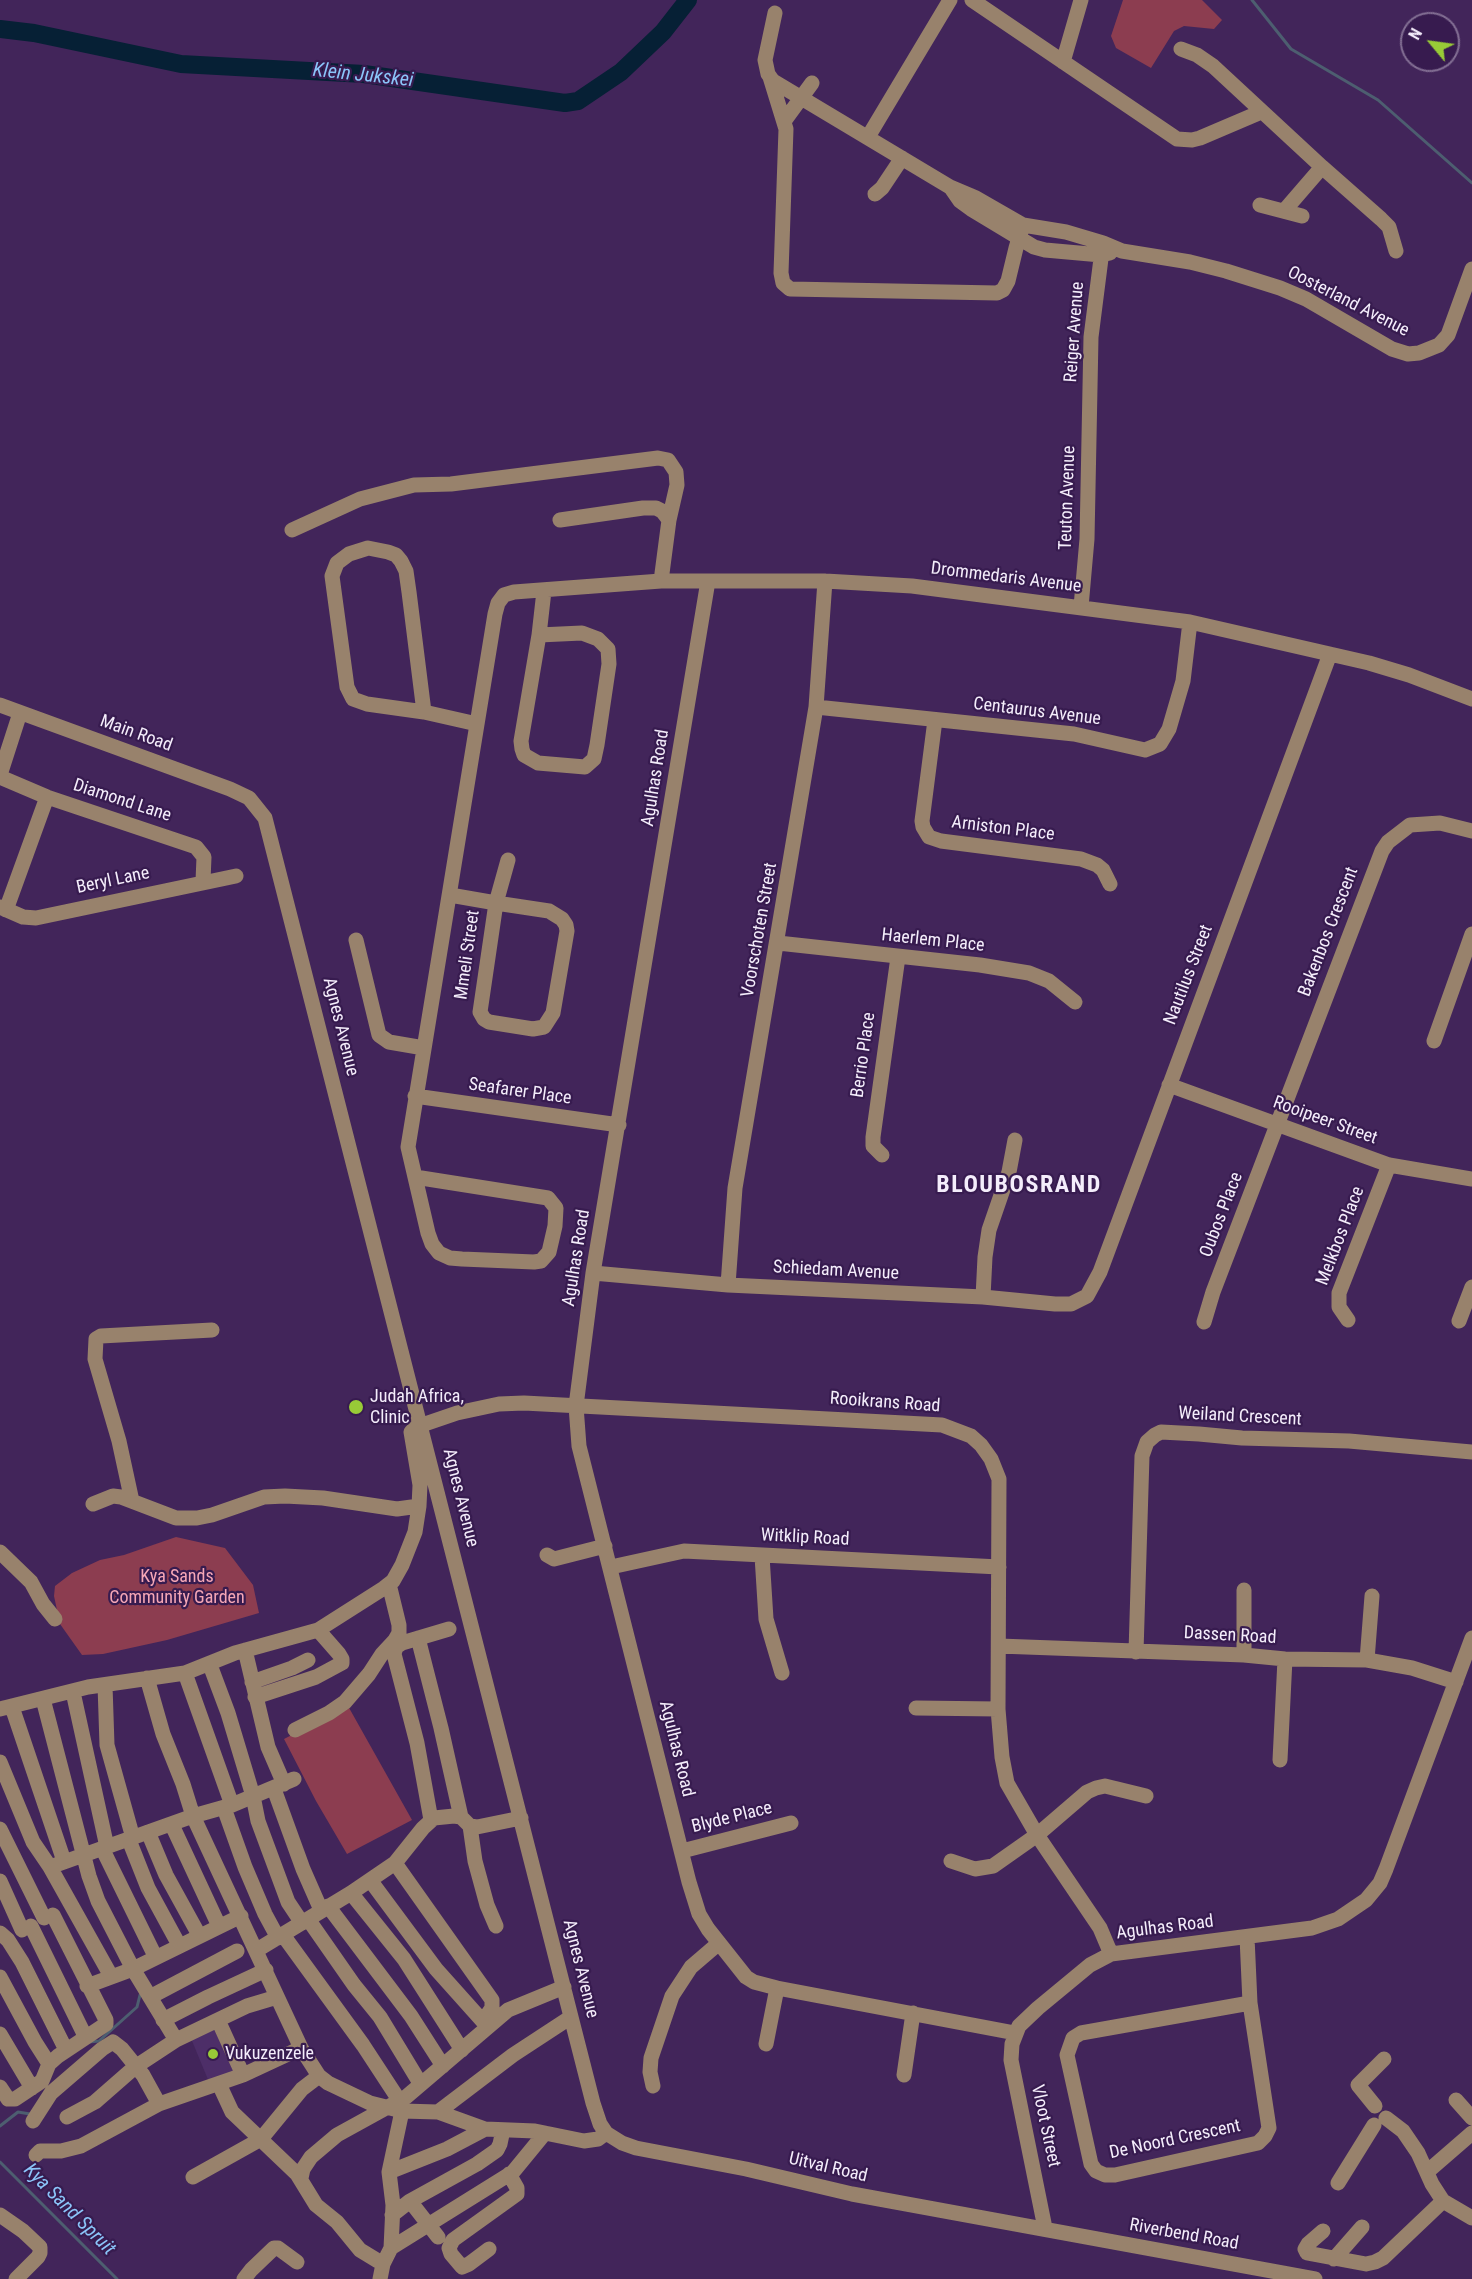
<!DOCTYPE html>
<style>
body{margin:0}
#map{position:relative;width:1472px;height:2279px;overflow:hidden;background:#42255a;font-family:"Roboto Condensed",sans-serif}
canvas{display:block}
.north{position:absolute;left:1400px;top:12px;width:60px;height:60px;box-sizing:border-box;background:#371b4f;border:2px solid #836f94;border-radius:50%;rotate:299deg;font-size:16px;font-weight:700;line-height:24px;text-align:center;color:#f4edfb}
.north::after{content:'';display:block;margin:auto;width:21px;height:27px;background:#98cb37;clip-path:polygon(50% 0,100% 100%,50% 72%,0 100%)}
</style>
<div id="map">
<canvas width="1472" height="2279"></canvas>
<div class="north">N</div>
</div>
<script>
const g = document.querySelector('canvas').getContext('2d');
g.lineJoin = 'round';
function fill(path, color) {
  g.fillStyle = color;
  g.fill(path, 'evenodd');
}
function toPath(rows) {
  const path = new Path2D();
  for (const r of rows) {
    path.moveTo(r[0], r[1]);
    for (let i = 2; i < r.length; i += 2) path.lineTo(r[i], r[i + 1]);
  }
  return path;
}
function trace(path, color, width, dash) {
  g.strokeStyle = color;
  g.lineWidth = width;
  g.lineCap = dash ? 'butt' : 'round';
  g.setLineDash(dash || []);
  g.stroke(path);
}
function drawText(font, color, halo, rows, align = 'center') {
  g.font = font + ' "Roboto Condensed",sans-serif';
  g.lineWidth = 4.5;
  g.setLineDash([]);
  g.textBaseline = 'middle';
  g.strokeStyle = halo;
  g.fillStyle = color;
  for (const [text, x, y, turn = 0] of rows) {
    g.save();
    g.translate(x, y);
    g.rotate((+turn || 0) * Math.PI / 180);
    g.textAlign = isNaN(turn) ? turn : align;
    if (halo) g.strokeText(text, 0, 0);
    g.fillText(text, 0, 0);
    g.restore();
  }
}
fill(toPath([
 [216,2025,236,2071,209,2082,190,2036]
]), '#4d2e68');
fill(toPath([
 [1123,0,1202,0,1222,20,1214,29,1184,26,1174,31,1151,68,1116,48,1111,36],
 [176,1537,225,1548,253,1585,259,1613,167,1640,103,1654,82,1655,60,1624,54,1596,55,1586,72,1573,100,1560,124,1555],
 [348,1706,412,1820,347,1854,316,1801,284,1739]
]), '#8c3d50');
trace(toPath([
 [1252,0,1291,49,1378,100,1472,183],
 [89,2042,99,2041,137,2007,140,1995],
 [0,2126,18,2112,30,2114],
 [0,2162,117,2279]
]), '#4d5e70', 3);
trace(toPath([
 [0,29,34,33,181,64,364,74,565,103,578,101,621,72,663,32,688,0]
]), '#062035', 18);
trace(toPath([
 [972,0,1177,139,1192,140,1200,138,1261,112],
 [775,13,765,60,768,74,773,81,950,187,976,198,1023,225,1066,232,1103,243,1122,251,1190,262,1226,271,1280,288,1306,299,1392,349,1408,354,1419,353,1439,345,1448,335,1472,269],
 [1181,49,1197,55,1213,66,1322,167,1381,219,1389,227,1396,251],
 [1063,62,1081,0],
 [770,77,786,129,781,273,783,283,790,289,997,293,1003,290,1008,281,1016,248,1023,225],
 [785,120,812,83],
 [868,137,950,0],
 [951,188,960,201,971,209,1034,247,1045,250,1101,255,1110,253],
 [875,194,882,188,902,158],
 [1260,205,1302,216],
 [1284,211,1322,167],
 [560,520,643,508,656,508,662,511,669,520,661,581],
 [292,530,360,499,414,485,451,484,658,458,668,460,676,472,677,485,669,520],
 [708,581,593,1273,576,1406,579,1446,689,1882,699,1914,708,1929,746,1977,754,1982,777,1988,1015,2033],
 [1081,607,1087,539,1091,337,1103,243],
 [539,635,582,633,598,639,608,649,609,664,597,745,594,759,585,767,538,763,524,755,522,749,521,741,539,635,544,591],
 [0,705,230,789,249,798,265,818,593,2103,600,2124,606,2133,622,2143,636,2148,746,2169,852,2194,1315,2279],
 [816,707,1074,734,1145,750,1160,744,1169,729,1183,681,1190,622],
 [424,712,409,592,406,571,401,561,396,555,388,552,368,548,349,554,337,563,332,576,347,687,353,699,367,704,424,712,477,724],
 [935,720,922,821,923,827,929,837,941,841,1081,859,1097,865,1103,870,1110,884],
 [0,775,20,713],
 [0,777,47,797,196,847,204,857,203,881],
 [450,895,496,903,549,911,562,919,566,925,567,931,553,1013,544,1027,533,1029,489,1022,484,1019,480,1012,496,903,508,860],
 [0,907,23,917,36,918,236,876],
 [6,910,47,797],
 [356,940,379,1035,389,1042,424,1048],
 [778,943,980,965,1029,973,1049,981,1075,1002],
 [1434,1041,1472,934],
 [1169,1085,1389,1165,1472,1179],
 [415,1096,619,1125],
 [882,1155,873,1146,873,1137,898,957],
 [415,1177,548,1198,556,1208,555,1226,549,1252,541,1261,534,1262,462,1259,450,1258,439,1253,432,1244,428,1233,408,1147,495,614,498,603,504,595,514,592,661,581,825,581,912,586,1190,622,1369,663,1409,675,1472,699],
 [593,1273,728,1285,983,1297,1055,1304,1071,1304,1087,1296,1100,1272,1330,654],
 [728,1285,735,1188,816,707,825,581],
 [983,1297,985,1257,989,1230,1009,1172,1015,1140],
 [1348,1320,1339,1307,1339,1293,1389,1165],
 [1459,1321,1472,1287],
 [1204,1322,1213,1292,1382,851,1388,842,1410,825,1440,823,1472,831],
 [132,1501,119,1441,95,1359,96,1339,101,1336,212,1330],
 [93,1504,113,1496,121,1497,176,1518,197,1518,212,1515,264,1497,285,1496,323,1498,397,1509,419,1506],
 [0,1552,31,1582,43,1604,55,1619],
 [547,1555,554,1559,605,1546],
 [762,1556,766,1619,782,1673],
 [611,1567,684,1551,999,1567],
 [1244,1590,1244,1655],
 [418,1638,441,1728,461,1817],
 [999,1646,1244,1655,1285,1659,1367,1660,1412,1668,1456,1682],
 [245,1650,268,1747,284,1784],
 [1136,1652,1142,1456,1147,1442,1155,1435,1161,1432,1199,1434,1242,1438,1349,1441,1472,1452],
 [1367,1660,1372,1596],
 [210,1665,228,1713,253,1796,258,1821,288,1902,302,1923],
 [185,1673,232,1805],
 [147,1678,163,1734,183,1784,193,1816,301,2048,319,2076,328,2083,370,2103,402,2111,438,2112,485,2129,535,2131,584,2141,598,2139,606,2133],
 [252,1682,292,1668,308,1660],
 [105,1685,107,1745,133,1838],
 [73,1692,107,1847],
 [255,1697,316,1677,342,1663,342,1659,339,1654,318,1630],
 [43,1699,89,1876,98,1901,133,1969,176,2040],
 [12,1707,64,1861],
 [916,1708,998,1709],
 [0,1709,88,1687,185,1673,235,1653,318,1630,384,1588,393,1581,402,1565,415,1532,419,1506,420,1485,411,1432,416,1427,457,1413,499,1404,524,1403,942,1425,971,1436,981,1445,991,1459,999,1479,998,1709,1002,1757,1007,1783,1037,1835,1100,1928,1111,1954],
 [295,1730,329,1713,345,1702,369,1674,382,1654,395,1640,399,1633,399,1625,389,1584],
 [1280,1760,1285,1659],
 [0,1762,33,1842,50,1867,111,1976],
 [274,1789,303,1869,321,1910],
 [224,1808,245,1867,265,1914,278,1938],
 [431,1820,417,1743,394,1654,396,1647,402,1643,449,1629],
 [172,1825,219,1926],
 [470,1826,475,1861,487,1905,496,1926],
 [0,1829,44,1918],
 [148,1832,166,1875,199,1935],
 [129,1840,148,1888,179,1945],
 [102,1848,155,1956],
 [682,1851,791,1823],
 [951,1861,975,1869,993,1866,1037,1835,1087,1792,1096,1788,1105,1786,1146,1796],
 [395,1863,492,2000,492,2008,483,2021],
 [50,1867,193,1816,232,1805,294,1779],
 [370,1880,436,1969,487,2026],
 [0,1881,22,1930],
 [351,1893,404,1959,462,2050],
 [328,1906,411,2016,443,2066],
 [308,1919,354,1985,380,2017,420,2083],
 [31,1926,85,2036],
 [0,1933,8,1940,22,1962,66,2050],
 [283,1935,363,2045,399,2100],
 [1247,1937,1250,2003,1269,2128,1265,2136,1258,2143,1115,2175,1105,2175,1096,2171,1091,2164,1067,2055,1073,2038,1081,2033,1250,2003],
 [257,1950,351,1893,395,1863,423,1828,434,1818,454,1816,461,1817,470,1826,477,1827,521,1818],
 [0,1977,35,2042,49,2064],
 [87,1986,133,1969,241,1916],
 [150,1997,237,1951],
 [163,2020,208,1997,266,1970],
 [218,2020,243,2075],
 [0,2034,32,2088],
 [766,2044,777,1988],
 [904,2075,913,2013],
 [219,2084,232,2112,297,2174,316,2205,337,2222,360,2250,383,2264],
 [653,2086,650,2072,651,2058,672,1996,691,1967,719,1943],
 [0,2087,8,2099,15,2099,42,2081,49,2064,58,2056,106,2024,106,2020,53,1915],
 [1456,2100,1472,2118],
 [1375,2106,1358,2085,1384,2059],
 [438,2112,513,2055,571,2017],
 [67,2117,95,2102,135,2067,176,2040,247,2006,277,1997],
 [1386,2118,1403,2131,1418,2153,1432,2184,1443,2201,1472,2218],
 [33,2121,51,2093,102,2049,113,2042,122,2049,143,2075,159,2104],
 [36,2155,40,2151,61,2151,81,2146,159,2104,243,2075,301,2048],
 [389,2172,447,2149,485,2129],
 [1427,2172,1472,2133],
 [193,2177,261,2139,302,2089,319,2076],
 [301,2178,303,2169,311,2157,337,2135,406,2097,508,2010,564,1987],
 [1338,2183,1374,2125],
 [410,2201,438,2237],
 [0,2215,23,2231,40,2247,40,2253,38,2257,16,2279],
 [392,2215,410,2201,477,2164,497,2150,500,2144,503,2130],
 [1045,2228,1011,2060,1012,2044,1019,2026,1038,2008,1090,1965,1111,1954,1312,1928,1338,1919,1366,1900,1380,1883,1386,1869,1472,1638],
 [1323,2231,1308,2244,1305,2249,1307,2253,1366,2264,1375,2262,1383,2258,1443,2201],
 [391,2248,513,2172,545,2133],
 [489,2249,469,2264,462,2267,451,2254,449,2248,453,2240,517,2194,517,2188,509,2174],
 [1334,2259,1362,2227],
 [244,2279,251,2270,274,2248,278,2248,297,2262],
 [380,2279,383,2264,391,2248,393,2205,389,2172,402,2111]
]), '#98826c', 15);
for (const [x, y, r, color] of [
 [356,1407,8,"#98cb37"],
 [213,2054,6,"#98cb37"]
]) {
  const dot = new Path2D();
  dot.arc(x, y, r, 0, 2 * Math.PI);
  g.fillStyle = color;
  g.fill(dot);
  trace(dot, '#371b4f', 2);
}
drawText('18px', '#f4edfb', '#371b4f', [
 ["Oosterland Avenue",1348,302,27],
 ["Reiger Avenue",1075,332,-86],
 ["Teuton Avenue",1068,498,-88],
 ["Drommedaris Avenue",1006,578,7],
 ["Centaurus Avenue",1037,712,7],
 ["Main Road",136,734,20],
 ["Agulhas Road",656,778,-81],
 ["Diamond Lane",122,801,18],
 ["Arniston Place",1003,829,7],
 ["Beryl Lane",113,881,-12],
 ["Voorschoten Street",760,930,-80],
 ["Bakenbos Crescent",1329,932,-69],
 ["Haerlem Place",933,941,6],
 ["Mmeli Street",468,955,-82],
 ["Nautilus Street",1189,975,-69],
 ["Agnes Avenue",340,1027,76],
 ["Berrio Place",864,1055,-82],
 ["Seafarer Place",520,1092,8],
 ["Rooipeer Street",1325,1121,20],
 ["Oubos Place",1222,1215,-69],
 ["Melkbos Place",1341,1236,-69],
 ["Agulhas Road",577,1258,-81],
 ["Schiedam Avenue",836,1271,3],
 ["Rooikrans Road",885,1403,4],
 ["Weiland Crescent",1240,1417,3],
 ["Agnes Avenue",460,1498,76],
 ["Witklip Road",805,1538,3],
 ["Dassen Road",1230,1636,3],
 ["Agulhas Road",676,1749,76],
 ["Blyde Place",732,1818,-14],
 ["Agulhas Road",1165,1928,-7],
 ["Agnes Avenue",580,1969,76],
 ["Vloot Street",1045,2126,78],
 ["De Noord Crescent",1175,2140,-12],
 ["Uitval Road",828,2168,13],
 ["Riverbend Road",1184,2235,10]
]);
drawText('18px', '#f4edfb', '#371b4f', [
 ["Judah Africa,",370,1397],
 ["Clinic",370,1418],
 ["Vukuzenzele",225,2054]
], 'left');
drawText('18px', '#f6a7b6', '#371b4f', [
 ["Kya Sands",177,1577],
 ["Community Garden",177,1598]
]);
drawText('italic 20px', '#8bc5f9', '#371b4f', [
 ["Klein Jukskei",363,76,6],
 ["Kya Sand Spruit",69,2210,45]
]);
g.letterSpacing = '1.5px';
drawText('bold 24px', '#f4edfb', '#371b4f', [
 ["BLOUBOSRAND",1019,1186]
]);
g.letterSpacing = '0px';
</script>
